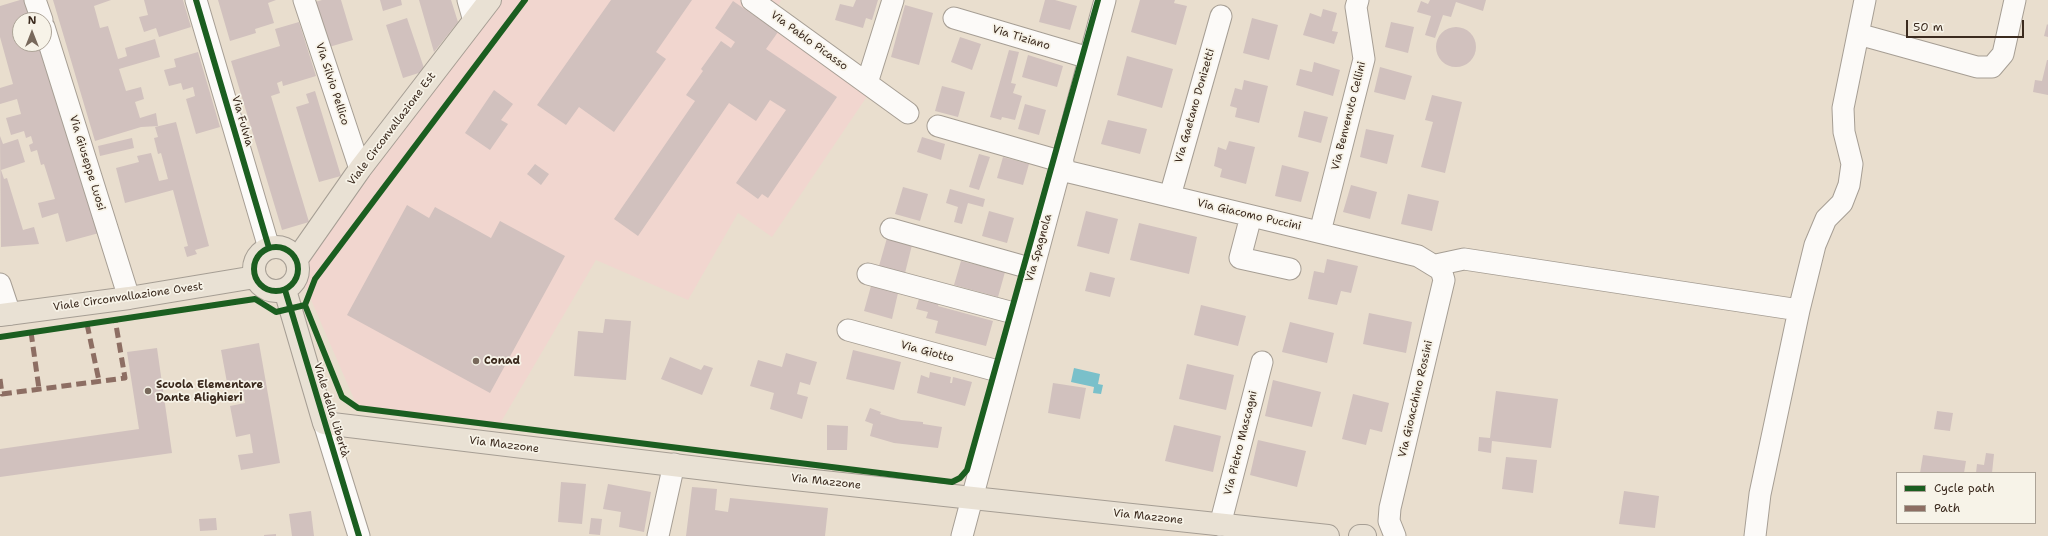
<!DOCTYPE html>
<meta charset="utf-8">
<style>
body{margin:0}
#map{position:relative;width:2048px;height:536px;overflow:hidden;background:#e9dece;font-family:"Shantell Sans",sans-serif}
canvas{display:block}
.legend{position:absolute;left:1896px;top:472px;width:140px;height:52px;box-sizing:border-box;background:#f7f3e8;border:1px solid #aca397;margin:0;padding:5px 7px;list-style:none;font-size:12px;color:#3b2a1e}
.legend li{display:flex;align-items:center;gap:8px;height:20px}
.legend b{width:20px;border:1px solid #aca397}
.north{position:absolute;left:12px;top:12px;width:40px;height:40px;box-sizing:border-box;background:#f7f3e8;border:1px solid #aca397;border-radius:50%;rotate:0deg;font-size:11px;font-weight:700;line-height:16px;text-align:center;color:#3b2a1e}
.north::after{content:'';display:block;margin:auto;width:14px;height:18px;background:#78695c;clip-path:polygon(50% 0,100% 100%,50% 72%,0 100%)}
.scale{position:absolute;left:1906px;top:20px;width:118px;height:18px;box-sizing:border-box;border:2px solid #3b2a1e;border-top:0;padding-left:5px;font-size:12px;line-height:14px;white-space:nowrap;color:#3b2a1e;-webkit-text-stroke:3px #f7f3e8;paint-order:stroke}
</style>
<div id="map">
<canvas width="2048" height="536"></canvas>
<ul class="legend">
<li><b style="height:5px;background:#1b5e20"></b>Cycle path</li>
<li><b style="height:5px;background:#8d6e63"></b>Path</li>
</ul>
<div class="north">N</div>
<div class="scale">50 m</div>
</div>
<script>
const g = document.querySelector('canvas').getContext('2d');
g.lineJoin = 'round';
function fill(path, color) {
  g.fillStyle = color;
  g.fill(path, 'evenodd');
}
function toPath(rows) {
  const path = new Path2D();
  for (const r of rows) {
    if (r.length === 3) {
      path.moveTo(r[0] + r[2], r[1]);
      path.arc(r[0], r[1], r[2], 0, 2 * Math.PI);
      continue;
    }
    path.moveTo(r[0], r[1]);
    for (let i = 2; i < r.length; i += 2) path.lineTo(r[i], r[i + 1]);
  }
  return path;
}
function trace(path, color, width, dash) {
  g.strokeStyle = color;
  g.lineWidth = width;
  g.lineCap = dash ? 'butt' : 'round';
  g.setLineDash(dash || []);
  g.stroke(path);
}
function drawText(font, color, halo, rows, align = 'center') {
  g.font = font + ' "Shantell Sans",sans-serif';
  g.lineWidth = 3.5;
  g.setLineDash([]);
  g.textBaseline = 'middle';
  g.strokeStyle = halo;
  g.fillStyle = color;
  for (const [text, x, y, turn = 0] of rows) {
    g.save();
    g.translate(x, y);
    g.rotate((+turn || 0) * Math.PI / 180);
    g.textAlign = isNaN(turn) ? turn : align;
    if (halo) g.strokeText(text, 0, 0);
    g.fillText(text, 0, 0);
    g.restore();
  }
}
fill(toPath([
 [490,0,781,0,774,14,874,86,772,237,738,213,688,300,596,260,498,427,421,417,357,406,293,258]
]), '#f1d6cf');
fill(toPath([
 [1074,368,1100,374,1098,384,1103,385,1101,394,1093,393,1094,387,1071,382]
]), '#7ac0ca');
fill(toPath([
 [20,0,30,0,36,20,20,20,20,44,43,44,99,233,66,242,58,213,42,218,38,203,55,199,44,164,41,165,37,150,31,152,29,145,33,143,31,136,26,138,24,131,11,135,6,118,21,114,17,99,0,104,0,88,13,84,0,37,0,6],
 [53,0,111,0,94,6,100,28,108,26,118,59,127,56,125,48,155,39,160,57,119,69,126,91,141,87,144,99,135,102,140,118,156,113,158,126,141,127,95,141],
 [144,0,183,0,191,27,159,37,156,28,144,32,139,17,148,15],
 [218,0,276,0,268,3,274,23,255,29,256,33,230,41],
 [322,0,341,0,353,40,329,47,315,2],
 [380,0,401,0,402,5,383,11],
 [419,0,451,0,458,22,434,52],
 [611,0,692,0,656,52,666,59,614,132,579,107,566,125,537,105],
 [856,0,878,0,872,20,866,18,863,28,835,20,840,4,853,7],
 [1045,0,1055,0,1077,6,1070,30,1039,22],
 [1140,0,1175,0,1174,3,1187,6,1176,45,1131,32],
 [1430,0,1486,0,1483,11,1456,2,1451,17,1443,15,1435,38,1425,35,1431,16,1417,12,1421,1,1428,4],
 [733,1,778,32,766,49,837,97,768,198,762,194,758,199,736,183,786,110,770,100,756,121,729,103,638,236,614,219,695,101,686,95,703,71,701,69,721,41,731,48,735,42,715,28],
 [905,5,933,13,919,65,891,57],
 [1323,9,1337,13,1332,31,1338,32,1334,44,1303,35,1310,13,1321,17],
 [407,18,425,71,403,78,386,25],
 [1252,18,1278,25,1269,60,1243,53],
 [299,22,316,76,283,86,282,81,277,83,280,93,271,96,309,222,282,230,231,61,280,46,275,29],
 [1391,22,1414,27,1408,53,1385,47],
 [2047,24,2048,25,2048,37,2044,36],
 [1456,47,20],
 [960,37,981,44,972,70,951,62],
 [1009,50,1019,52,1011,83,1016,84,1013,93,1022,96,1015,120,1002,117,1001,120,990,117],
 [198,52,220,127,196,134,186,99,195,96,193,87,183,90,181,83,169,86,164,70,176,67,174,59],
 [1028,55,1063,66,1057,87,1022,77],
 [1127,56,1173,69,1162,108,1117,95],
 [2047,60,2048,60,2048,95,2033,92,2035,80,2042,81],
 [1314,62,1340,70,1333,96,1296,85,1300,69,1312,72],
 [1380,67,1412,76,1405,100,1374,92],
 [1244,80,1268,86,1259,123,1235,117,1237,108,1230,106,1235,88,1242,90],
 [942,86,965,92,958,117,935,111],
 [494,90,513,104,501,120,508,124,490,150,465,133],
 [315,91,341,176,319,182,296,107,309,103,306,94],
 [1432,95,1462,102,1445,173,1421,167,1433,122,1425,120],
 [1025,104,1046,110,1039,135,1018,129],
 [1304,111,1328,117,1321,143,1298,137],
 [1108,120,1147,129,1140,154,1101,144],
 [176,122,209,246,195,250,197,254,187,257,184,247,188,246,173,190,125,203,116,168,139,162,137,156,151,153,159,181,168,179,161,153,158,154,154,138,158,137,155,127],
 [1366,129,1394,135,1387,164,1360,157],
 [0,136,3,144,18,139,25,162,1,170,4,179,7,178,23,230,34,227,39,244,1,247],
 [922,137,945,144,941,160,917,152],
 [132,138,134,148,100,156,98,146],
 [1229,141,1255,147,1246,184,1220,177,1222,169,1214,166,1218,147,1226,150],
 [979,154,990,157,979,190,969,187],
 [1003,157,1029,164,1023,185,997,178],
 [535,164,549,174,541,185,527,174],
 [1282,165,1309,172,1301,202,1275,196],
 [1351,185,1377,192,1370,219,1343,212],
 [903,187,928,194,920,221,895,214],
 [950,189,985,199,983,207,968,203,962,224,954,222,958,207,946,203],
 [1408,194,1439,201,1432,231,1401,224],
 [407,205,429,218,435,207,491,238,500,221,565,256,490,393,347,315],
 [989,211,1014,218,1007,243,982,236],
 [1086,211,1118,219,1109,254,1077,246],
 [1139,223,1197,237,1189,274,1130,260],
 [887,238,912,245,905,273,879,266],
 [1327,259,1358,266,1351,293,1341,291,1337,305,1308,299,1314,271,1324,273],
 [961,261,1005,272,998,297,954,285],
 [1090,272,1115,278,1110,297,1085,291],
 [871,286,898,293,892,319,864,311],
 [920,295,939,300,938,306,993,321,986,346,935,333,938,321,926,318,928,312,916,309],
 [1201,305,1246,316,1238,346,1194,335],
 [1369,313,1412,322,1406,353,1363,344],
 [605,319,631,321,626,380,574,376,578,331,603,333],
 [1290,322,1334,333,1327,363,1282,352],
 [259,343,280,463,241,470,238,455,253,453,250,434,236,437,230,406,245,403,242,386,228,388,221,350],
 [157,348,172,453,0,477,0,449,139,429,127,352],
 [853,350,901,362,894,390,846,379],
 [786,353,817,362,810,385,800,382,797,394,808,397,802,419,770,409,774,393,750,386,758,360,782,367],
 [670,357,701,370,704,365,713,368,702,395,661,379],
 [1187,364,1234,375,1226,410,1179,399],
 [930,372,951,377,950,383,952,383,953,377,972,382,965,406,917,393,921,375,929,378],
 [1273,380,1321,392,1312,427,1265,416],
 [1053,383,1086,388,1080,419,1048,413],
 [1496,391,1558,399,1551,448,1492,441,1491,453,1478,451,1479,437,1490,438],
 [1353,394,1389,403,1382,432,1370,429,1366,445,1342,439],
 [870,408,881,412,880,414,901,420,923,422,923,424,942,427,938,448,894,443,870,436,873,424,865,421],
 [1937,411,1953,413,1950,431,1934,429],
 [827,425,848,426,847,450,827,450],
 [1174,425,1221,436,1213,472,1165,461],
 [1258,440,1306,451,1297,487,1250,475],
 [1986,453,1994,454,1992,473,1976,473,1977,464,1984,465],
 [1923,455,1966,461,1964,473,1920,473],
 [1506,457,1537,460,1533,493,1502,489],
 [561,482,586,484,582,524,558,522],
 [608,484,651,492,644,532,619,527,621,512,603,509],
 [692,487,717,489,715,510,728,512,730,498,828,508,825,536,686,536],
 [1624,491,1659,496,1655,528,1619,524],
 [311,511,314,536,292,536,289,514],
 [216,518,217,530,200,531,199,519],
 [591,518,602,519,600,535,589,534],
 [276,534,276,536,264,536,264,535]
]), '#d1c1be');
const minor = toPath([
 [35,0,42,20],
 [196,0,269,248],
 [304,0,360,169],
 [468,0,474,21],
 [752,0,908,113],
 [954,18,1089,58],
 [44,27,129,298],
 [1858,34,1977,67,1992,67,2003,54,2015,0],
 [867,83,893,0],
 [938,126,1063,162],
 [1061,170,1418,256,1441,270,1444,280,1390,508,1389,521,1395,536],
 [1170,196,1221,16],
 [1251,216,1240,258,1290,269],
 [891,229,1033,269],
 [1320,232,1364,59,1356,7,1358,0],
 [1436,265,1464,259,1799,310],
 [868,274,1021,315],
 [0,284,10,314],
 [848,330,1005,373],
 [324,423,359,536],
 [1220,525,1262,362],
 [658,536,674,464],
 [962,536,1105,0],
 [1755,536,1760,494,1799,310,1815,245,1826,219,1842,203,1849,185,1852,164,1844,132,1843,108,1865,0]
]);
const major = toPath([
 [276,269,22],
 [297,259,360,169,490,0],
 [285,290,324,423,748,474,1328,536],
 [0,315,129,298,255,277],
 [1360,536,1365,536]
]);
trace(minor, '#a69e94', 23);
trace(major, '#a69e94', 24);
trace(minor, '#fcfaf8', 21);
trace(major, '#e9e1d4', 22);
trace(toPath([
 [87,324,99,381],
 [31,332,39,389],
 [0,379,2,394,125,378,115,319]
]), '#8d6e63', 5, [10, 5]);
trace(toPath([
 [196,0,269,248],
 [276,269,22],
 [285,290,359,536],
 [305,305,342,397,358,408,952,482,960,478,967,470,1098,0],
 [0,337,255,299,276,312,305,305,315,279,525,0]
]), '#1b5e20', 6);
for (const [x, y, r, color] of [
 [476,361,4,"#78695c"],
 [148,391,4,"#78695c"]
]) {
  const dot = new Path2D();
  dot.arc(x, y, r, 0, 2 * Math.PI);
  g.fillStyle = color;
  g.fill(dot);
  trace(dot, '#f7f3e8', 1.5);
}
drawText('11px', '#3b2a1e', '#f7f3e8', [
 ["Via Tiziano",1021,38,17],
 ["Via Pablo Picasso",809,41,36],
 ["Via Silvio Pellico",332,84,72],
 ["Via Gaetano Donizetti",1195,106,-74],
 ["Via Benvenuto Cellini",1349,116,-76],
 ["Via Fulvia",242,121,74],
 ["Viale Circonvallazione Est",392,129,-53],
 ["Via Giuseppe Luosi",87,163,73],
 ["Via Giacomo Puccini",1249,215,13],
 ["Via Spagnola",1039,248,-74],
 ["Viale Circonvallazione Ovest",128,297,-8],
 ["Via Giotto",927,352,15],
 ["Via Gioacchino Rossini",1416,399,-77],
 ["Viale della Libertà",331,410,73],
 ["Via Pietro Mascagni",1241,443,-76],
 ["Via Mazzone",504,445,7],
 ["Via Mazzone",826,482,6],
 ["Via Mazzone",1148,517,6]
]);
drawText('bold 11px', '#3b2a1e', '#f7f3e8', [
 ["Conad",484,361],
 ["Scuola Elementare",156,385],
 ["Dante Alighieri",156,398]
], 'left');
</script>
